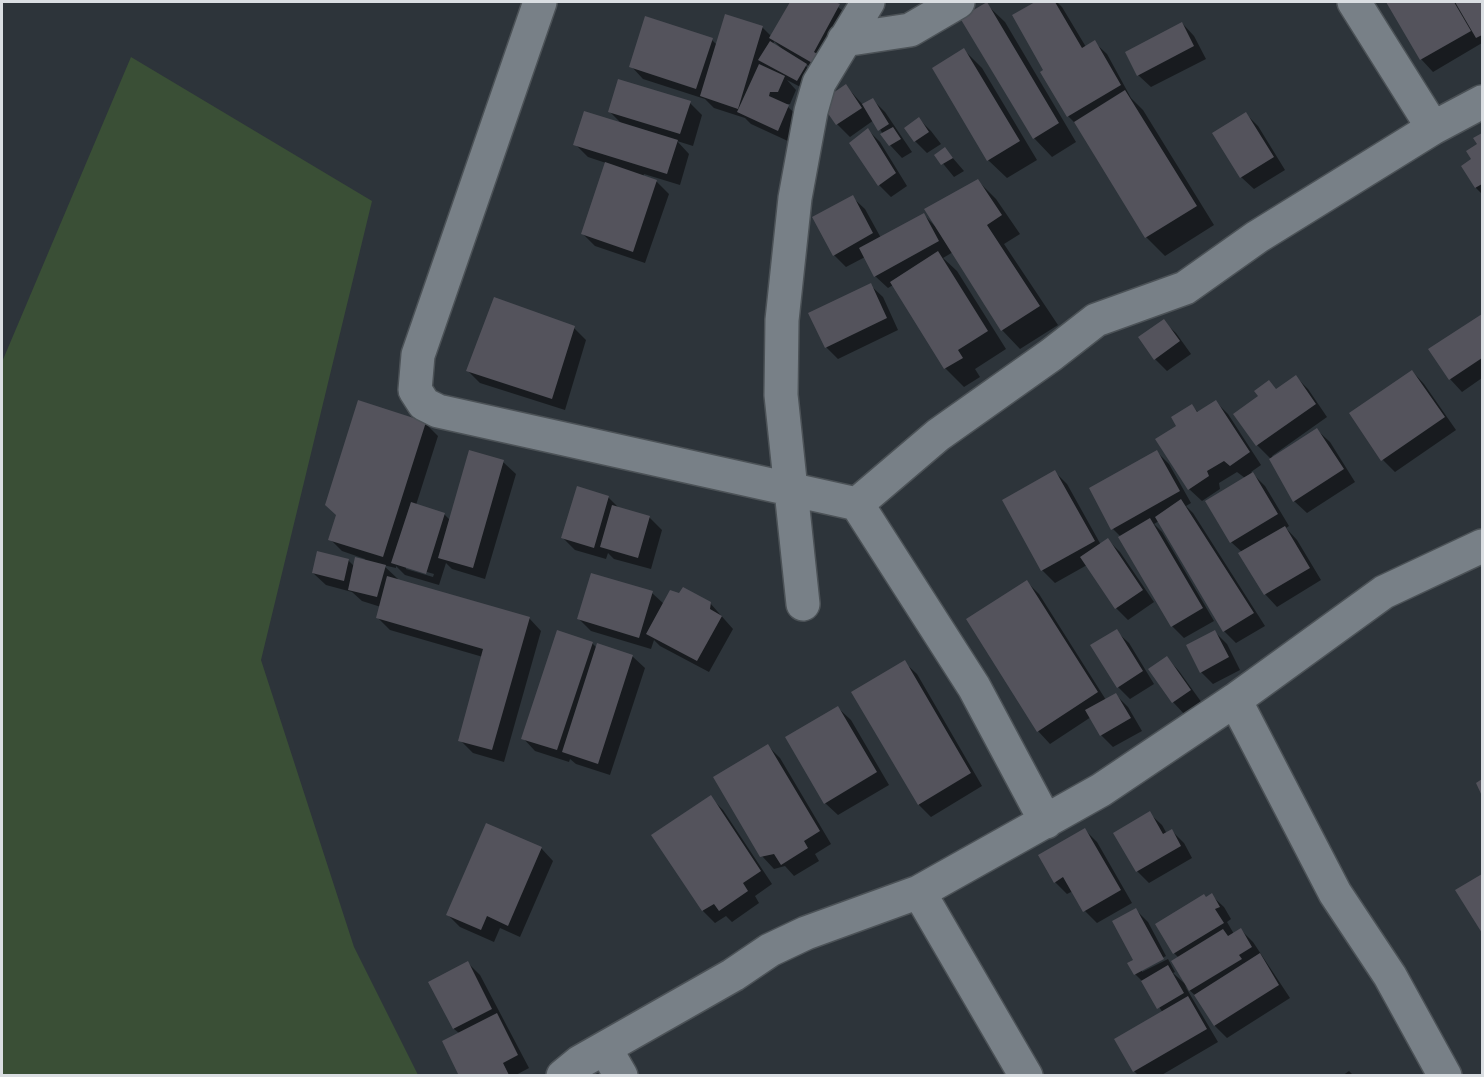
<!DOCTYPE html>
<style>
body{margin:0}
#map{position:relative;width:1484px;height:1077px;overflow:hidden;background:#2d343a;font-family:Arial,sans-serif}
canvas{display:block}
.frame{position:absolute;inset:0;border:3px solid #dadee2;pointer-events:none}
</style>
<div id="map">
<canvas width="1484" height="1077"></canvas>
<div class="frame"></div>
</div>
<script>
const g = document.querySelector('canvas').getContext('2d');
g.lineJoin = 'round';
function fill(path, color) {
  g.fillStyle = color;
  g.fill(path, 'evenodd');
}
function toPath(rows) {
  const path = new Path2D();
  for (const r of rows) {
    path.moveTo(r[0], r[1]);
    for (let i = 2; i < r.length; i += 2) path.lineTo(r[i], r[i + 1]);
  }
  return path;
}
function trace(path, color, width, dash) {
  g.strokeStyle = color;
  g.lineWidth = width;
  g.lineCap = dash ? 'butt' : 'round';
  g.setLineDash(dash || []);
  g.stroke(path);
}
fill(toPath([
 [131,57,372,201,261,660,354,947,418,1075,2,1075,2,362]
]), '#3a4f36');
fill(toPath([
 [791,2,832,2,851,18,827,75,803,63,818,78,810,92,787,80,796,90,790,104,782,104,788,107,801,119,790,142,751,124,745,118,714,108,705,99,643,79,631,66,712,40,717,45,762,27,772,37],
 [774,41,783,50,773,45],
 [1038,2,1057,2,1062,7,1086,47,1094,42,1107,54,1131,98,1143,110,1214,225,1165,256,1146,237,1079,127,1068,116,1045,71,1014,16],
 [1388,2,1482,2,1482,43,1433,72,1421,59],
 [986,4,1005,22,1076,142,1052,157,1034,138],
 [1182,23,1194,36,1206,59,1151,87,1138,75],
 [964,50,982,68,1037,160,1007,178,988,160],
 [846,86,863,105,872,99,885,112,912,152,902,158,890,145,874,120,850,137,837,124,823,102],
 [690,103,702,115,693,146,677,141,689,154,680,185,644,174,643,177,657,182,669,194,645,263,595,246,582,233,606,163,588,157,575,144,622,124,610,112],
 [1245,113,1258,126,1285,170,1254,189,1241,177],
 [919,119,931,131,941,144,927,153,915,141],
 [868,130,880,142,907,186,891,197,879,185],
 [1482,135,1482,194,1476,188,1463,166,1474,159,1479,145,1475,139],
 [945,149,964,171,954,177,936,155],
 [978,181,996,199,1020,234,1004,244,1058,325,1020,349,1002,330,953,252,943,258,957,271,1006,349,975,369,980,377,964,387,945,368,893,285,888,288,875,276,865,257,846,267,834,255,852,197,865,209,881,238,924,215,935,226],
 [870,285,883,297,898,330,838,359,826,347],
 [1482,315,1482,378,1462,392,1450,379,1431,350],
 [1163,321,1176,333,1191,354,1167,371,1155,359],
 [574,328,586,340,565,410,480,383,468,371],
 [1412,371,1424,384,1456,430,1395,472,1383,460,1351,414],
 [1296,377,1308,389,1327,417,1272,456,1273,458,1317,430,1330,442,1355,482,1307,513,1294,501,1271,459,1257,445,1260,396,1277,390],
 [1216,402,1228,414,1261,465,1251,472,1265,486,1289,526,1286,528,1297,540,1321,580,1277,607,1265,594,1242,552,1231,542,1245,478,1237,472,1219,483,1220,489,1202,501,1189,489,1179,426,1192,406,1199,413],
 [425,423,438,436,416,505,444,514,450,520,503,462,516,474,485,579,452,569,446,563,439,585,405,575,396,566,396,568,383,565,398,579,397,581,529,618,541,631,504,762,473,753,460,740,483,657,390,630,378,618,381,607,362,601,352,592,326,585,313,573,348,560,354,566,364,561,365,559,342,551,330,539],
 [406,566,434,574,433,577,406,569],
 [1157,452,1169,464,1191,503,1186,506,1193,513,1265,626,1236,643,1224,631,1159,521,1154,524,1162,532,1214,621,1184,638,1172,626,1121,537,1113,529],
 [1055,472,1067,484,1101,545,1108,540,1120,552,1154,602,1128,620,1116,608,1087,565,1055,583,1042,570,1004,500],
 [608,497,619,508,649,517,662,530,651,569,614,559,608,553,606,559,575,550,563,538],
 [1027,582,1039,594,1106,700,1116,695,1128,707,1142,731,1113,747,1101,735,1091,717,1050,744,1038,731],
 [652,593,664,604,710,603,733,629,709,672,660,646,654,640,651,649,591,631,579,619],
 [1116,631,1129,643,1154,684,1130,699,1118,687],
 [1215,632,1227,644,1240,670,1213,684,1201,672],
 [592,643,597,648,632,656,645,668,610,775,576,764,570,759,569,762,535,751,523,738],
 [1167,658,1179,671,1202,703,1185,715,1173,702],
 [904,662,917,674,982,786,931,817,919,805],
 [838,708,851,720,889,785,838,815,825,803],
 [768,746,780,758,831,844,815,854,819,861,794,876,785,866,774,869,762,856],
 [710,797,723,810,772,884,755,896,759,903,732,922,726,916,715,923,703,911],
 [1149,813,1162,825,1167,834,1172,831,1184,843,1192,858,1149,883,1137,871],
 [1085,830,1097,842,1132,903,1097,923,1085,911,1073,891,1067,894,1055,882],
 [541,848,553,861,520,937,500,928,494,942,460,927,448,915],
 [1482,875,1482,930,1457,890],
 [1211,895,1224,907,1231,919,1227,922,1234,934,1241,930,1253,942,1290,998,1227,1038,1215,1026,1199,999,1185,986,1218,1042,1160,1076,1139,1076,1134,1071,1163,1013,1143,982,1135,974,1136,910,1148,922,1166,956,1142,969,1142,972,1168,959,1175,972,1173,973,1184,983,1179,958,1174,953,1206,898],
 [468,963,480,975,529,1068,514,1076,461,1076,459,1033,454,1029,430,982],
 [1349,1071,1354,1076,1342,1076]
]), '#0007');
fill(toPath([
 [790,2,835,2,840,4,814,52,819,55,814,64,769,38],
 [987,2,1059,123,1033,139,960,18],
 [1035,2,1055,2,1082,48,1095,40,1121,85,1067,117,1040,72,1043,70,1012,15],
 [1386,2,1454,2,1471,31,1420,60],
 [1455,2,1482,2,1482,35,1476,38],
 [725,14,763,26,738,109,700,96],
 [645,16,713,38,696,89,629,67],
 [1182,22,1194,46,1137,76,1125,52],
 [770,41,807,64,797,81,758,60],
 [964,48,1020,141,987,161,932,68],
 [759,64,785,76,778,92,770,92,769,96,789,105,778,131,737,112],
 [618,79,691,101,680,134,608,112],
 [846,84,862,108,836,125,820,102],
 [1125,90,1197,206,1145,238,1074,122],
 [873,98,889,124,878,131,862,104],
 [584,111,678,140,667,174,573,145],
 [1246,112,1274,157,1240,178,1212,133],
 [919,117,929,132,914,142,904,128],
 [893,127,901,139,889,146,880,134],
 [868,128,896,173,878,186,849,143],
 [1482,133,1482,184,1475,188,1461,166,1471,159,1466,151,1477,144,1473,138],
 [945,147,953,158,941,165,934,155],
 [605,162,657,180,633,252,581,234],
 [978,179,1002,215,987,225,1040,306,1001,331,924,209],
 [853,195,873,233,833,256,812,217],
 [924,213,939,241,874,277,859,248],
 [938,251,988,331,958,350,963,358,944,369,890,282],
 [871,283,887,318,825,348,808,313],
 [494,297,575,326,552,399,466,371],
 [1482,314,1482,358,1449,380,1428,349],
 [1164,319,1180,341,1154,360,1138,337],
 [1412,370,1445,417,1381,461,1349,413],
 [1296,375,1316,404,1256,446,1233,414,1258,396,1254,391,1269,380,1276,389],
 [358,400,426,422,383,557,328,540,336,515,325,505],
 [1216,400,1250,452,1230,466,1224,461,1207,471,1209,476,1188,490,1155,439,1176,426,1171,417,1192,404,1197,412],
 [1317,428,1344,469,1293,502,1269,459],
 [469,450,504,460,473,568,438,558],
 [1157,450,1180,491,1111,530,1089,488],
 [1055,470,1095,541,1041,571,1002,500],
 [1253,472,1278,514,1230,543,1205,501],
 [577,486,609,496,594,548,561,538],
 [1181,499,1254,613,1223,632,1155,517],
 [411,502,445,513,426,574,391,563],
 [612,505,650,516,638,558,600,547],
 [1150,518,1203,608,1171,627,1118,537],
 [1285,526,1310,568,1264,595,1238,553],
 [1108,538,1143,590,1115,609,1080,557],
 [317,551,349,559,344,581,312,573],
 [355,557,386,565,377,597,348,590],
 [591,573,653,591,639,638,577,619],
 [387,576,530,617,492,750,458,741,483,649,376,618],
 [1027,580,1098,692,1037,732,966,619],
 [683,587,711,602,710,609,722,616,697,661,646,634,670,590,679,593],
 [1117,629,1143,671,1117,688,1090,645],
 [557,630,593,642,557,750,521,739],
 [1215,630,1229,657,1200,673,1186,645],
 [597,643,633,655,598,764,562,752],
 [1167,656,1191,690,1172,703,1148,669],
 [905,660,971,773,918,805,851,692],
 [1116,693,1131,718,1100,736,1085,710],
 [838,706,877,772,824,804,785,737],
 [768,744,820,831,804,841,808,848,781,865,774,854,760,857,713,777],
 [1482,779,1482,796,1476,783],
 [711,795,761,871,743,883,748,891,719,911,714,904,702,911,651,835],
 [1150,811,1163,834,1172,829,1181,846,1136,872,1113,833],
 [486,823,542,847,508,926,487,916,481,930,446,915],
 [1085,828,1121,890,1083,912,1063,877,1054,883,1038,855],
 [1482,874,1482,933,1455,890],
 [1212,893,1220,907,1215,909,1224,923,1173,954,1155,924,1204,894,1206,897],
 [1136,908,1164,959,1134,975,1127,963,1133,960,1112,921],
 [1241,928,1252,947,1239,955,1242,959,1189,991,1171,961,1223,929,1228,936],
 [1260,953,1279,985,1214,1026,1194,995],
 [468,961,492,1009,453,1029,428,982],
 [1168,965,1184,993,1157,1009,1141,981],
 [1188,996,1207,1029,1133,1072,1114,1039],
 [497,1013,518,1055,503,1063,509,1075,459,1076,442,1041]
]), '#54535c');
const minor = toPath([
 [540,2,418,355,415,390,424,404,438,411,857,504,974,687,1046,822],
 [1354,2,1433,128],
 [844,40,910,30,958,2],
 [857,504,938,435,1051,355,1096,320,1185,288,1257,237,1433,128,1482,102],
 [803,604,781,395,782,320,795,198,811,111,819,83,868,2],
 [1235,700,1335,893,1390,976,1445,1076],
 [605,1048,621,1076],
 [563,1076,580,1062,733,975,770,950,806,933,919,892],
 [1026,1076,919,892,1101,790,1235,700,1384,592,1482,546]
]);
trace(minor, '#4c5257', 36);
trace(minor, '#788087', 33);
</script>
